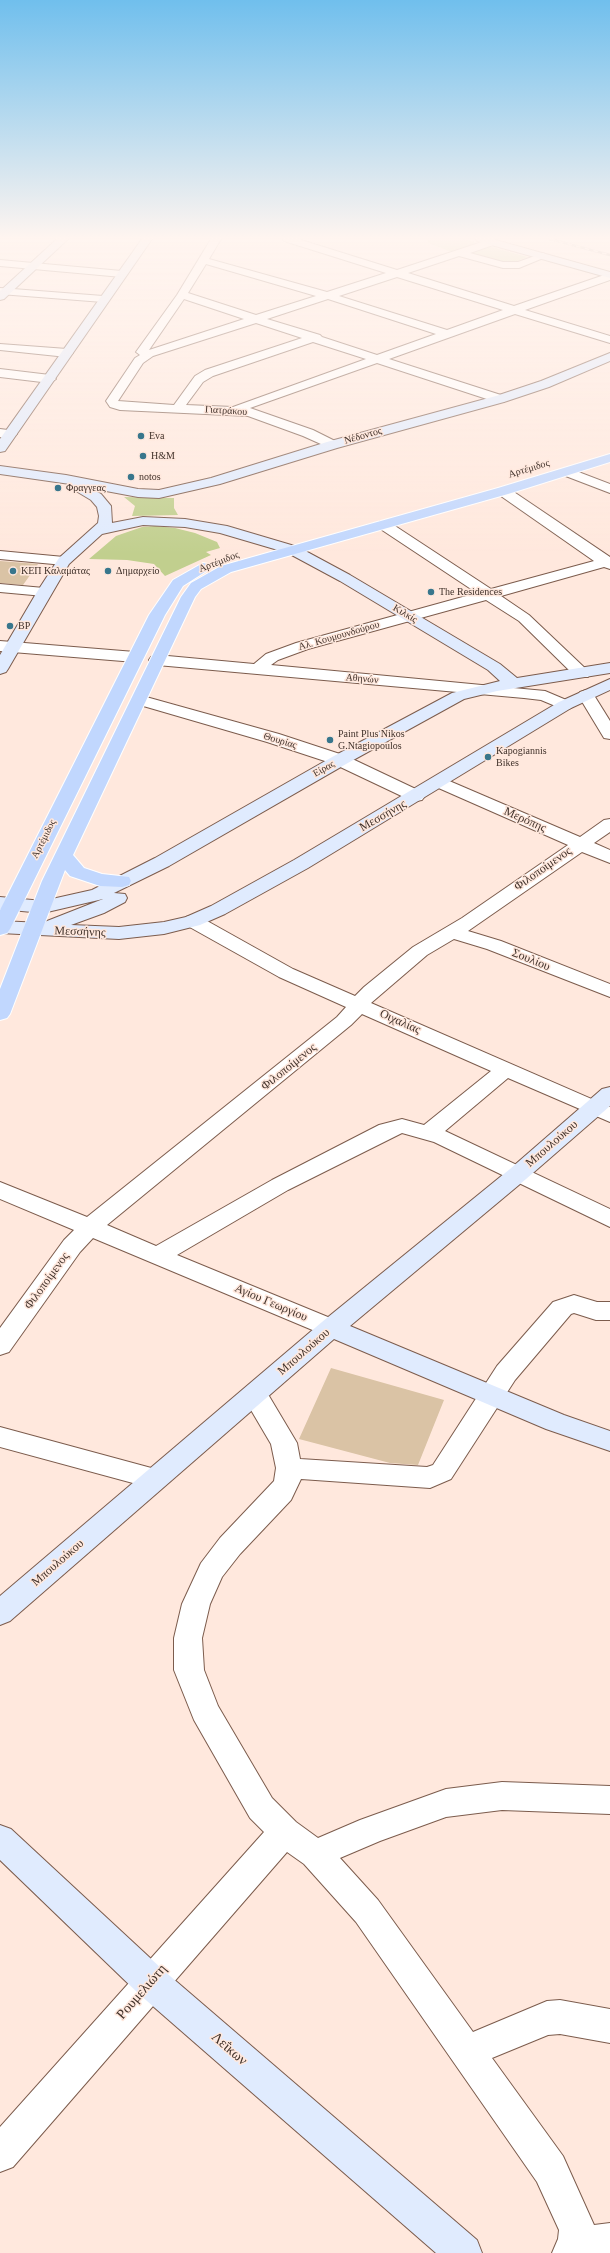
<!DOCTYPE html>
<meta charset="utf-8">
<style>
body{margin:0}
canvas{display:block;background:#ffe8dd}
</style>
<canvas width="610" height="2253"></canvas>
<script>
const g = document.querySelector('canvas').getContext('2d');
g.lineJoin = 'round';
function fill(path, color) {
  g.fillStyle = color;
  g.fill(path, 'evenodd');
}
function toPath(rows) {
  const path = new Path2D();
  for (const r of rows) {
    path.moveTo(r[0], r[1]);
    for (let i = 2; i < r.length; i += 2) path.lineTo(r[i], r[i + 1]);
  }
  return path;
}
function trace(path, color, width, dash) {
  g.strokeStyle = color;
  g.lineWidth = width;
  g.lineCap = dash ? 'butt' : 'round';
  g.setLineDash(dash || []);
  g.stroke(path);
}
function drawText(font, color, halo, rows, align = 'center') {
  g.font = font + ' Georgia,serif';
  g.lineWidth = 3;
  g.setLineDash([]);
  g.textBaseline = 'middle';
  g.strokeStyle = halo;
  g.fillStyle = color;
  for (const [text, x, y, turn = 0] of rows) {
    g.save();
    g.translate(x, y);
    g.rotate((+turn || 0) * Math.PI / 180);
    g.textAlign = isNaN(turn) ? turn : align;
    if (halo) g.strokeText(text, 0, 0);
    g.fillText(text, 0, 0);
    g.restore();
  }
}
fill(toPath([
 [427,239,463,239,528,257,503,266,449,251,428,243],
 [124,497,174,498,174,508,178,515,132,516,135,506],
 [155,526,175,528,195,533,217,542,220,548,206,552,211,555,165,576,154,564,127,560,89,559,116,536,142,527]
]), '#c1cf8e');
fill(toPath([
 [0,561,38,564,23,585,0,583],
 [331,1368,444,1400,418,1465,390,1463,299,1439]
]), '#dac3a5');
const street = toPath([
 [211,239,221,239,209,259,327,292,386,273,284,241,283,239,298,239,397,270,488,240,496,240,496,244,470,253,503,262,518,262,543,253,548,256,519,268,503,268,459,256,408,273,514,306,610,273,610,280,525,310,610,336,610,343,515,314,389,359,504,396,506,399,504,402,496,402,377,363,250,408,313,430,337,442,338,445,332,449,303,436,248,416,120,410,110,407,106,401,135,358,140,355,136,352,177,295,211,239],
 [206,264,316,296,256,315,188,293,206,264],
 [397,277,503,310,447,330,339,296,397,277],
 [184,299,244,319,149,350,184,299],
 [328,299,436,334,377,355,322,337,320,335,267,319,328,299],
 [256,323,302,338,205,370,195,376,174,405,118,401,143,363,153,356,256,323],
 [313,342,366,359,233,407,186,405,203,382,213,376,313,342],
 [0,260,122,271,127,274,122,277,0,266,0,260],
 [0,288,103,296,108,299,103,302,0,294,0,288],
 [0,344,67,349,73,353,67,357,0,350,0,344],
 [0,369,50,375,56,379,50,383,0,377,0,369],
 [0,429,16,431,17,434,11,438,0,437,0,429],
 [568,468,610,484,610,493,563,475,561,472,563,469,568,468],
 [503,487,508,488,610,557,610,569,604,567,501,596,529,615,588,671,590,674,588,677,576,677,519,621,486,600,308,649,278,660,271,665,545,691,571,702,573,705,571,708,565,710,541,700,524,698,157,665,151,663,149,660,151,657,157,655,254,664,266,654,296,643,477,593,379,528,377,525,379,522,384,521,389,522,491,589,594,561,498,494,496,491,503,487],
 [0,551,64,557,71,561,64,565,0,559,0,551],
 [0,584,44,588,49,589,51,592,49,595,44,596,0,592,0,584],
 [0,641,135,652,141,654,143,657,141,660,135,662,0,651,0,641],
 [586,690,592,692,610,721,610,739,604,738,578,695,580,692,586,690],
 [139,695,279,734,346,756,422,792,425,796,422,800,416,801,410,800,334,764,267,742,133,703,131,700,133,697,139,695],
 [440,777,580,837,604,820,610,819,610,832,594,843,610,850,610,863,582,852,468,931,501,941,610,984,610,997,487,949,454,939,427,955,371,1003,610,1107,610,1122,508,1078,445,1131,610,1209,610,1227,434,1142,402,1133,288,1190,177,1255,340,1322,343,1328,340,1334,331,1337,322,1334,93,1238,80,1252,9,1352,0,1355,0,1328,64,1240,74,1230,0,1199,0,1182,87,1217,337,1017,346,1007,279,977,186,925,183,921,186,917,193,915,200,917,293,969,355,996,364,987,413,947,462,918,568,845,434,786,431,782,434,778,440,777],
 [362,1014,491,1071,424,1125,402,1119,379,1125,272,1180,156,1246,107,1225,351,1025,362,1014],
 [574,1295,597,1302,610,1302,610,1320,596,1320,574,1313,571,1314,515,1380,451,1479,430,1488,301,1479,291,1500,240,1554,222,1577,210,1604,202,1638,204,1670,218,1706,272,1798,296,1822,318,1838,360,1820,446,1789,502,1782,610,1786,610,1814,502,1810,446,1817,380,1841,340,1858,378,1900,473,2032,547,2001,560,2000,610,2009,610,2043,560,2034,548,2035,492,2058,563,2156,594,2225,610,2223,610,2253,552,2253,558,2239,559,2230,537,2182,356,1922,304,1864,287,1852,13,2167,0,2172,0,2127,264,1832,250,1818,194,1720,174,1670,174,1638,182,1604,201,1563,220,1538,274,1481,276,1468,271,1444,251,1410,243,1404,239,1397,243,1390,252,1387,261,1390,269,1396,297,1443,300,1459,427,1467,433,1465,497,1366,553,1302,574,1295],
 [0,1427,155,1469,164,1472,168,1479,164,1486,155,1489,0,1447,0,1427]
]);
const secondary = toPath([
 [57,239,68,239,4,299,0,300,0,291,57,239],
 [142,239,152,239,5,451,0,452,0,439,142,239],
 [476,239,492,239,610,272,610,278,477,241,476,239],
 [610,353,610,361,549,387,504,402,337,448,220,484,159,498,138,497,90,488,101,494,111,506,112,523,143,517,185,519,227,526,298,547,350,575,500,664,517,678,610,663,610,673,497,691,464,699,346,764,169,866,114,893,125,894,127,898,125,902,104,913,71,925,119,927,164,922,186,917,211,906,294,860,559,702,610,679,610,690,571,708,308,868,225,914,200,925,164,934,119,939,0,933,0,921,42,923,103,899,43,913,0,909,0,897,43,901,92,890,155,858,334,756,452,693,500,681,488,670,340,581,288,553,220,533,185,527,143,525,102,534,69,564,8,669,6,672,0,674,0,655,37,592,59,558,98,523,99,516,97,507,91,500,71,488,70,484,0,474,0,466,66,475,138,489,159,490,211,478,327,442,496,396,541,381,610,353],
 [610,1087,610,1106,526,1179,350,1326,564,1415,610,1431,610,1451,546,1429,334,1339,10,1621,0,1625,0,1596,322,1322,510,1169,602,1089,610,1087],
 [0,1825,11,1829,163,1970,477,2240,482,2253,436,2253,139,1994,0,1860,0,1825]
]);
const primary = toPath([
 [610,454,610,462,508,494,231,572,201,589,195,597,73,855,84,868,102,874,129,877,131,881,129,885,122,887,100,886,70,876,65,870,10,1014,7,1018,0,1020,0,989,42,881,181,597,191,583,221,566,498,488,610,454],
 [203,563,208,564,210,567,208,570,183,586,165,615,10,929,7,933,0,935,0,910,149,615,173,580,203,563]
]);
trace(street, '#7c5c4d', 2);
trace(secondary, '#7c5c4d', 2);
trace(primary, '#fff', 2);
fill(street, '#fff');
fill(secondary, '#e0ebfe');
fill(primary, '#c1d7fe');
const rail = toPath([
 [550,239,610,255]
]);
trace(rail, '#98857c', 2.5);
trace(rail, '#ffe8dd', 1.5, [4.5]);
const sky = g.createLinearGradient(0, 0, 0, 554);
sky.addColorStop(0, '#70bfed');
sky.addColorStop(0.43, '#fff5f0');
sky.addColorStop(1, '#fff5f000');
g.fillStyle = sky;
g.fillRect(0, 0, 610, 554);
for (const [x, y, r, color] of [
 [141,436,4,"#38768c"],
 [143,456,4,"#38768c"],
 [131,477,4,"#38768c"],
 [58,488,4,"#38768c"],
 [13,571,4,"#38768c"],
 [108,571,4,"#38768c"],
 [431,592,4,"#38768c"],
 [10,626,4,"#38768c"],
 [330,740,4,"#38768c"],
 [488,757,4,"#38768c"]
]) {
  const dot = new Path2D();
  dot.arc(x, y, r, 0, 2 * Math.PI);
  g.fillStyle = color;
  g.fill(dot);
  trace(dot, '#ffe8dd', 1.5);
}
drawText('10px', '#41322b', '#ffe8dd', [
 ["Γιατράκου",226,411,4],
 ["Νέδοντος",363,436,-16],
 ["Αρτέμιδος",529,469,-17],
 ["Αρτέμιδος",219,562,-21],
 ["Κιλκίς",405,614,31],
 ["Αλ. Κουμουνδούρου",339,636,-16],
 ["Αθηνών",362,679,5],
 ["Θουρίας",280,741,17],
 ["Είρας",324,769,-30],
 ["Αρτέμιδος",44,839,-63]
]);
drawText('10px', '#41322b', '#ffe8dd', [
 ["Eva",149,436],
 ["H&M",151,456],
 ["notos",139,477],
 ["Φραγγεας",66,488],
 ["ΚΕΠ Καλαμάτας",21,571],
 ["Δημαρχείο",116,571],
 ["The Residences",439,592],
 ["BP",18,626],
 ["Paint Plus Nikos",338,734],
 ["G.Ntagiopoulos",338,746],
 ["Kapogiannis",496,751],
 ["Bikes",496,763]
], 'left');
drawText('12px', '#41322b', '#ffe8dd', [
 ["Μεσσήνης",383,816,-30],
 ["Μερόπης",525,820,24],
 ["Φιλοποίμενος",543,869,-35],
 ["Μεσσήνης",80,932,2],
 ["Σουλίου",531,960,22],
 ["Οιχαλίας",400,1022,24],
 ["Φιλοποίμενος",289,1067,-39],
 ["Μπουλούκου",552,1144,-41],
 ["Φιλοποίμενος",47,1281,-54],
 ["Αγίου Γεωργίου",271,1303,23],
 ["Μπουλούκου",304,1352,-41],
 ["Μπουλούκου",58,1563,-41]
]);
drawText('14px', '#41322b', '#ffe8dd', [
 ["Ρουμελιώτη",142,1992,-49],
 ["Λεΐκων",229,2049,41]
]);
</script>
